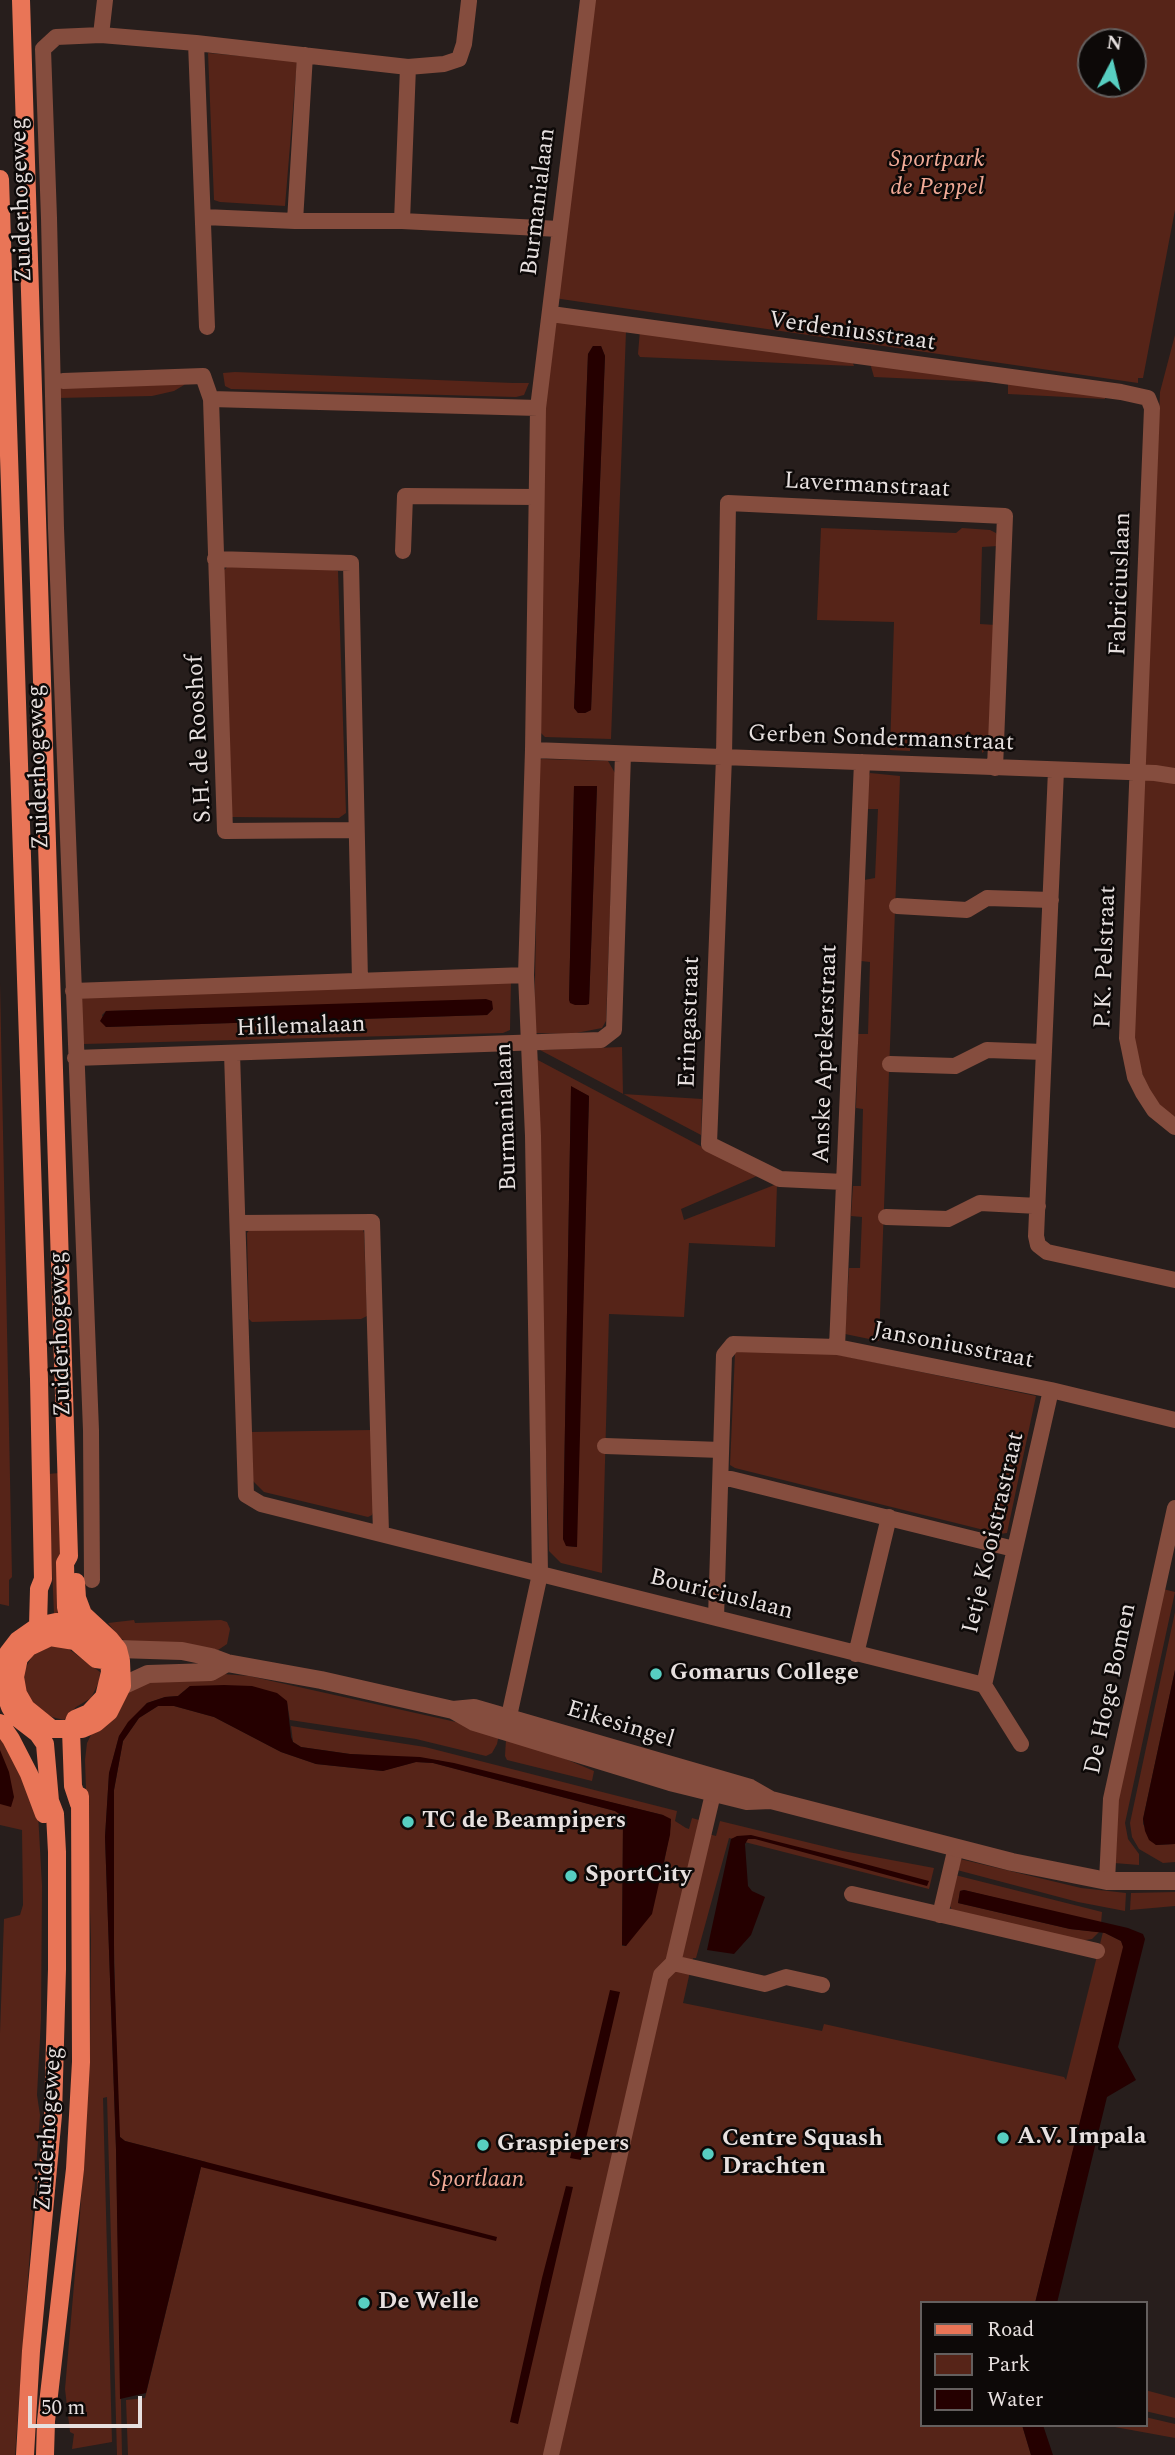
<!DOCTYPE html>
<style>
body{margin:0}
#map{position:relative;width:1175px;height:2455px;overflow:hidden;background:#271e1c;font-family:Spectral,serif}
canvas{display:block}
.legend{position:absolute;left:920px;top:2301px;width:228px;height:126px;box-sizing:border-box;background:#0d0908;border:2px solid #645f5e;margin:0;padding:9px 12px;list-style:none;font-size:21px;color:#e7e0df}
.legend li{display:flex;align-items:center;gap:14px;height:35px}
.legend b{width:35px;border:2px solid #645f5e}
.north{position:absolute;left:1077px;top:28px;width:70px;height:70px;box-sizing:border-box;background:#0d0908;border:2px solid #645f5e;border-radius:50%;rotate:7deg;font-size:19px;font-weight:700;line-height:28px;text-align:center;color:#e7e0df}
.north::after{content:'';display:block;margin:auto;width:24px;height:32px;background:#57cec1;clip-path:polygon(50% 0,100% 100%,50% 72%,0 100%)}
.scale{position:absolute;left:28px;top:2396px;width:114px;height:32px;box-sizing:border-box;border:4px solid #e7e0df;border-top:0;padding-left:9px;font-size:21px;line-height:24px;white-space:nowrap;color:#e7e0df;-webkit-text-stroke:5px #0d0908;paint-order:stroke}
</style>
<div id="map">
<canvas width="1175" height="2455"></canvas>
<ul class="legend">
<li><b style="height:9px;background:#e97557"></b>Road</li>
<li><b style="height:19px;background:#562418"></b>Park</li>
<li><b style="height:19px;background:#250000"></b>Water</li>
</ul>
<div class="north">N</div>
<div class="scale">50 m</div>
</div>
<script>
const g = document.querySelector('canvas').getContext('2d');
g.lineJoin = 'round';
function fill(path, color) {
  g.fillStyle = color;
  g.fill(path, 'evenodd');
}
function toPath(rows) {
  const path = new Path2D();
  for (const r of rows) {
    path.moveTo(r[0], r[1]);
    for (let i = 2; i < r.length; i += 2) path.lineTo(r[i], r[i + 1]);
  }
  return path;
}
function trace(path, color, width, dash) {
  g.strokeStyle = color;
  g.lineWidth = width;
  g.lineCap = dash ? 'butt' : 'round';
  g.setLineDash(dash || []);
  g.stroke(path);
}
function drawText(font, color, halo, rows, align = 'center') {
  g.font = font + ' Spectral,serif';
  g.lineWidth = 5;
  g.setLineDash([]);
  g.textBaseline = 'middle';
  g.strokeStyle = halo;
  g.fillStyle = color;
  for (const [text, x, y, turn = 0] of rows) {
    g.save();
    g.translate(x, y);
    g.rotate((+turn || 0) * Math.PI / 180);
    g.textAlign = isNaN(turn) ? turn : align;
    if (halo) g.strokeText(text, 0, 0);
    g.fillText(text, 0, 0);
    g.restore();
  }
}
fill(toPath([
 [593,0,1175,0,1175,210,1143,378,1138,378,1138,383,554,298],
 [1091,42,1133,42,1133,84,1091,84],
 [208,53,297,61,285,206,220,202,214,200],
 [556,322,626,331,611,739,545,737,540,732,545,409],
 [593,346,601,346,605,356,591,710,585,713,578,713,574,708,588,354],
 [640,330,852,361,854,366,640,357,638,354],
 [1175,335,1175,1117,1166,1112,1148,1091,1132,1042,1160,392],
 [870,363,987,380,985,382,874,377],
 [235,372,513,383,529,383,524,395,516,397,231,389,225,386,223,373],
 [190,378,184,385,174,391,152,396,57,398,56,382],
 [1008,383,1105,397,1105,399,1008,394],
 [821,528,956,533,962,528,990,530,996,533,999,538,998,546,982,547,980,624,996,625,989,734,988,748,982,753,982,739,911,737,910,751,890,750,894,622,817,620],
 [229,565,329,569,338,571,346,813,339,818,232,817,223,571],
 [542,759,608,761,615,773,606,1021,602,1028,571,1034,534,1033,539,760],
 [574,786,597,787,589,1004,569,1000],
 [870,773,900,776,879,1341,845,1334,849,1268,860,1268,862,1217,851,1216,853,1186,861,1186,863,1109,856,1108,858,1034,868,1034,870,962,861,961,864,880,875,878,878,809,867,809,868,779],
 [511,980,510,1030,503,1033,84,1044,80,1042,80,993],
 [213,1008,493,1009,487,1015,106,1027,102,1015,106,1011],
 [0,983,12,1577,9,1580,9,1606,0,1604],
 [622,1047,623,1094,702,1099,701,1135,540,1050],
 [534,1058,757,1176,681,1209,684,1220,777,1184,775,1247,689,1243,684,1317,609,1314,602,1573,561,1563,549,1551],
 [571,1087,589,1096,576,1547,567,1546,563,1539],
 [362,1227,364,1233,367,1316,361,1319,252,1322,249,1319,247,1233,251,1228],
 [737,1350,830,1353,1036,1396,1007,1533,1000,1534,735,1468,730,1465,735,1353],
 [371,1430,375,1507,372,1515,368,1517,264,1492,253,1481,251,1432],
 [59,1473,61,1614,54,1614,48,1474],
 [1163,1589,1175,1592,1125,1823,1128,1839,1139,1854,1139,1865,1114,1863,1115,1810],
 [1175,1612,1175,1670,1143,1819,1143,1824,1156,1845,1175,1844,1175,1862,1163,1863,1139,1849,1132,1837,1130,1823],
 [134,1620,135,1623,221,1620,227,1622,230,1629,227,1644,218,1650,197,1646,127,1642,120,1638,108,1623],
 [50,1646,66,1647,100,1672,99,1682,91,1698,76,1707,64,1720,52,1717,37,1709,27,1696,23,1679,24,1671,32,1656],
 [223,1674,249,1676,456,1722,497,1733,499,1734,497,1744,492,1753,486,1756,416,1739,290,1720,287,1702,190,1686,178,1696,165,1697,147,1703,119,1736,109,1774,105,1837,116,2149,122,2455,117,2455,107,2097,103,2098,112,2442,72,2449,74,2434,70,2432,65,2389,80,2215,90,2046,91,1940,85,1760,87,1743,92,1733,130,1690,142,1683],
 [158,1706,174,1706,214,1717,281,1752,316,1764,382,1771,416,1762,433,1763,615,1811,621,1815,623,1822,622,1946,626,1946,662,1875,671,1824,663,1815,436,1760,350,1754,301,1747,293,1742,291,1726,425,1747,677,1811,675,1821,686,1828,689,1829,692,1818,699,1820,697,1831,716,1836,720,1821,843,1851,934,1868,929,1889,729,1838,696,1958,693,1958,683,2003,822,2031,824,2024,1064,2077,1066,2080,1103,1932,1121,1941,1124,1947,1035,2303,921,2303,921,2425,1022,2425,1031,2455,128,2455,126,2400,145,2398,201,2167,206,2162,125,2141,120,2137,118,2127,112,1854,114,1790,123,1741,139,1718],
 [0,1730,38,1813,42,1886,41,2019,37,2095,40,2115,15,2455,0,2455,0,2033,4,1919,20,1915,23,1905,22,1830,0,1825],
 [506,1739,537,1747,594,1771,592,1781,507,1760,505,1756],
 [960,1859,1081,1888,1126,1893,1125,1911,1078,1902,957,1870],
 [955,1875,1102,1912,1101,1924,964,1890,960,1891,958,1903,1070,1929,1099,1932,1092,1939,1073,1942,953,1912,950,1906],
 [1175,1892,1175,1906,1130,1910,1131,1893],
 [1145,2390,1175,2398,1175,2418,1145,2411],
 [1145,2417,1175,2424,1175,2438,1104,2425,1145,2425]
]), '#562418');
fill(toPath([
 [593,346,601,346,605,356,591,710,585,713,578,713,574,708,588,354],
 [574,786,597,786,589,1004,586,1005,575,1005,570,1003,569,1000],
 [486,999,492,1001,493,1009,487,1015,106,1027,100,1021,106,1011],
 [571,1086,589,1096,577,1547,566,1546,563,1539],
 [1175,1670,1175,1844,1156,1845,1149,1840,1145,1831,1143,1819],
 [224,1685,252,1686,277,1693,287,1701,291,1737,293,1742,301,1747,350,1754,420,1757,454,1763,663,1815,671,1819,670,1835,652,1914,626,1946,622,1945,623,1822,621,1815,615,1811,433,1763,416,1762,383,1771,316,1764,281,1752,214,1717,174,1706,158,1706,139,1718,123,1741,114,1790,114,1964,120,2137,125,2141,497,2237,496,2241,201,2167,146,2393,120,2399,116,2149,105,1837,109,1773,119,1736,128,1722,147,1703,165,1697,178,1696,190,1686],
 [0,1750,9,1772,14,1797,11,1807,0,1804],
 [751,1835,850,1860,929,1881,927,1886,755,1839,748,1839,745,1844,748,1886,752,1891,765,1897,751,1935,734,1954,707,1950,731,1839,737,1836],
 [964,1890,1128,1928,1143,1934,1145,1939,1118,2047,1136,2080,1107,2097,1057,2303,1035,2303,1123,1947,1121,1941,1105,1933,1070,1929,958,1903,960,1891],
 [610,1990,620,1992,581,2160,570,2158],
 [566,2186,573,2187,518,2424,510,2422,542,2278],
 [1022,2425,1043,2425,1053,2455,1031,2455]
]), '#250000');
trace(toPath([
 [101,35,196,43,408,67,444,64,459,59,464,44,469,1],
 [196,43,207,327],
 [204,217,295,221,402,221,559,229],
 [295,221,305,55],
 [402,221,408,67],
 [551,314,1121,392,1148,398,1152,408,1127,1038,1135,1077,1143,1093,1154,1110,1175,1127],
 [63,381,203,376,211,399,538,408],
 [211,399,225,831,356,830],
 [403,551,405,496,536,497],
 [215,559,351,563,360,981],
 [533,750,1155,773,1175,776],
 [1056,770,1036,1236,1038,1245,1047,1252,1175,1280],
 [897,906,967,910,987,898,1051,900],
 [73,991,526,975],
 [232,1053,246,1495,261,1504,984,1685,1021,1744],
 [75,1058,601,1040,614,1030,623,754],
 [890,1064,955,1066,987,1050,1044,1052],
 [844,1182,780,1179,709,1144,724,757,728,503,1005,516,995,768],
 [886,1217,948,1219,980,1203,1038,1206],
 [239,1223,372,1222,381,1533],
 [837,1347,862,762],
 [605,1446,721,1450],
 [721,1479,731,1479,1014,1549],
 [92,1580,91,1430,56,528,49,218,43,49,56,37,101,35,105,0],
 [716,1618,724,1355,733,1344,837,1347,1051,1390,1175,1420],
 [856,1654,889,1517],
 [984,1685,1051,1390],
 [506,1730,540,1574,533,1136,526,975,533,750,538,408,588,0],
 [1107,1881,1111,1799,1175,1508],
 [852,1894,1097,1951],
 [940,1915,956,1847],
 [673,1963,765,1984,786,1977,822,1985],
 [551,2455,661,1975,673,1963,716,1781]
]), '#854d3e', 16);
trace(toPath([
 [118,1649,182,1651,211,1657,227,1663,321,1680,453,1710,474,1708,750,1788,771,1800,1012,1862,1107,1881,1175,1881],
 [122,1686,148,1674,211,1672,227,1663],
 [453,1710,474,1722,670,1782,747,1801,771,1800]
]), '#854d3e', 18);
trace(toPath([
 [21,0,69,1556,65,1563,66,1607,70,1624],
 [0,179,39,1379,43,1579,39,1589,38,1626],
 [3,1673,15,1677,18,1694,26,1708,52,1729,82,1729,96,1723,109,1712,122,1686,121,1661,118,1649,110,1639,83,1614,77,1598,76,1582],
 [15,1677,19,1658,29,1647,50,1637,75,1641,96,1659,111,1661],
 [0,1723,11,1739,29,1774,44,1814],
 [25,2455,31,2351,53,2115,57,1969,57,1852,55,1814,50,1801,45,1744,38,1734,16,1717,10,1707,5,1694,3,1673,8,1653,18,1640,38,1626,56,1622,70,1624,82,1629,91,1637,101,1647,109,1661,110,1672,104,1697,89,1713,75,1719,71,1730,73,1786,79,1804],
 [45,2455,46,2421,75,2169,81,2062,80,1796]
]), '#e97557', 18);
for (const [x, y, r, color] of [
 [656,1674,7,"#57cec1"],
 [408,1822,7,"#57cec1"],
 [571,1876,7,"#57cec1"],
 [1003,2138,7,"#57cec1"],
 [483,2145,7,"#57cec1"],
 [708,2154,7,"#57cec1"],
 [364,2303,7,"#57cec1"]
]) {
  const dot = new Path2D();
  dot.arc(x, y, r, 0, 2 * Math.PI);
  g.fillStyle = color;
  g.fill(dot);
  trace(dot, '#0d0908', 2.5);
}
drawText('italic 24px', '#f1aa97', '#0d0908', [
 ["Sportpark",937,161],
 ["de Peppel",937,189],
 ["Sportlaan",477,2181]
]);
drawText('24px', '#e7e0df', '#0d0908', [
 ["Zuiderhogeweg",23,200,-92],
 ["Burmanialaan",540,202,-83],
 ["Verdeniusstraat",852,333,8],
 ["Lavermanstraat",867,487,3],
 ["Fabriciuslaan",1122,584,-88],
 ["S.H. de Rooshof",201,739,-93],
 ["Gerben Sondermanstraat",881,740,2],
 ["Zuiderhogeweg",40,767,-92],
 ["P.K. Pelstraat",1107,957,-88],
 ["Eringastraat",691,1022,-88],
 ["Hillemalaan",301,1028,-2],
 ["Anske Aptekerstraat",827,1054,-88],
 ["Burmanialaan",508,1117,-92],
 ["Zuiderhogeweg",62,1334,-92],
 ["Jansoniusstraat",953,1347,11],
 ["Ietje Kooistrastraat",995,1533,-77],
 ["Bouriciuslaan",721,1596,14],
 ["De Hoge Bomen",1112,1689,-78],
 ["Eikesingel",620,1726,17],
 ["Zuiderhogeweg",50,2129,-86]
]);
drawText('bold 24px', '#e7e0df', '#0d0908', [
 ["Gomarus College",670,1674],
 ["TC de Beampipers",422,1822],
 ["SportCity",585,1876],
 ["A.V. Impala",1017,2138],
 ["Centre Squash",722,2140],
 ["Drachten",722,2168],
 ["Graspiepers",497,2145],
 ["De Welle",378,2303]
], 'left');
</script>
